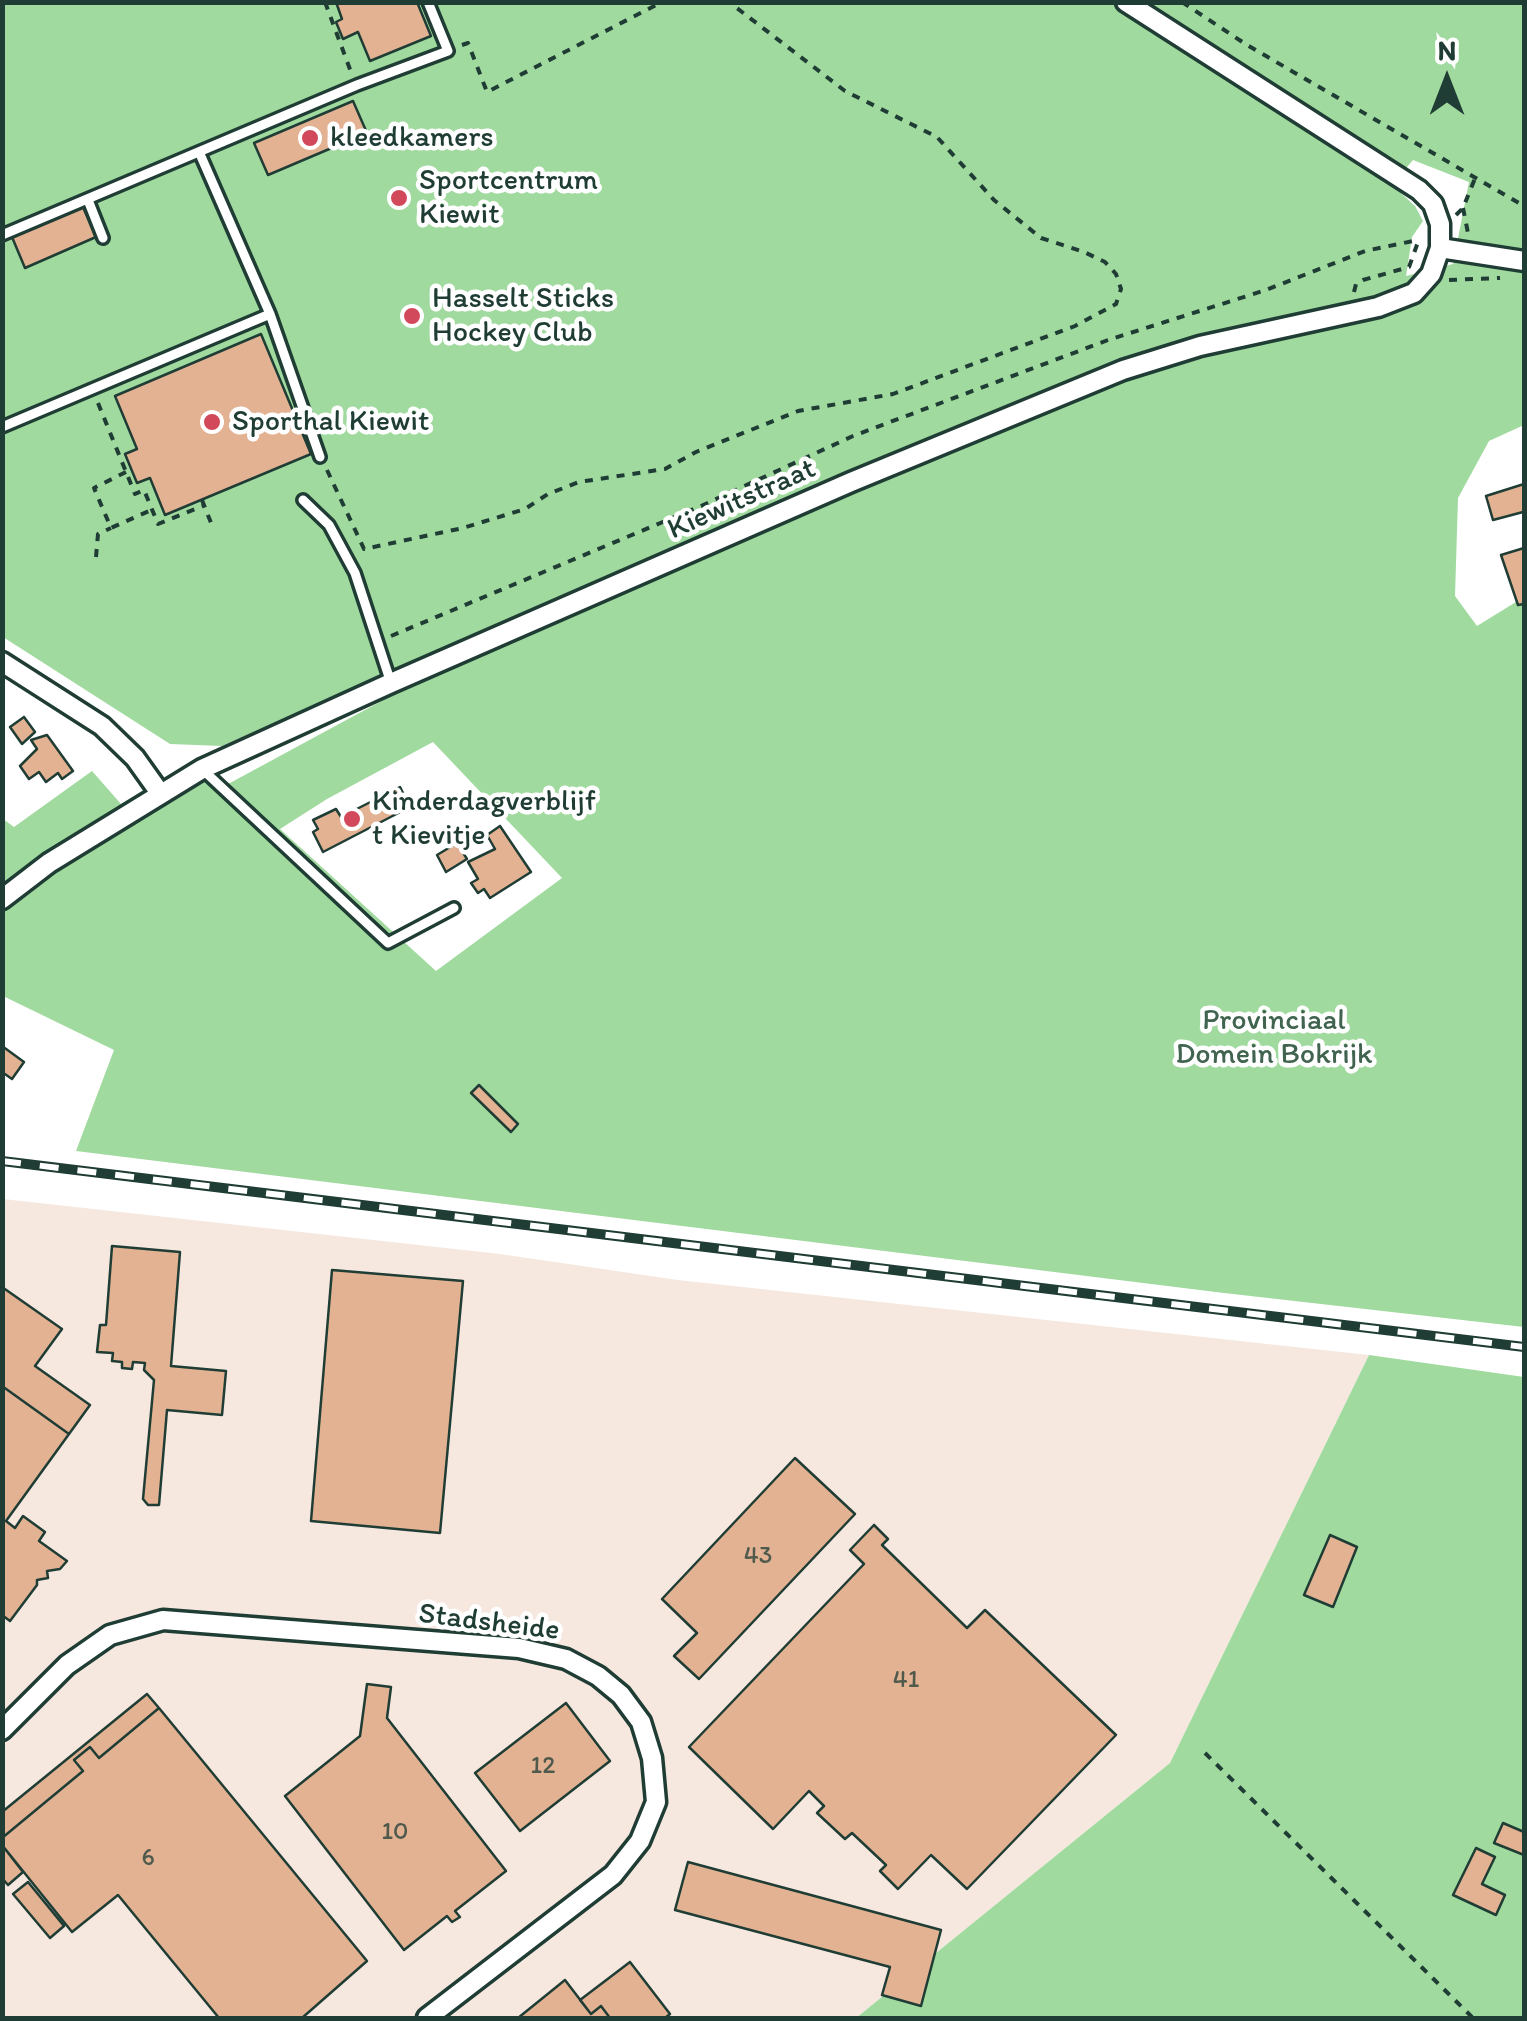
<!DOCTYPE html>
<style>
body{margin:0}
#map{position:relative;width:1527px;height:2021px;overflow:hidden;background:#fff;font-family:Itim,sans-serif}
canvas{display:block}
.frame{position:absolute;inset:0;border:5px solid #1f3d34;pointer-events:none}
.north{position:absolute;left:1397px;top:30px;width:100px;height:100px;-webkit-text-stroke:8px #fff;paint-order:stroke;rotate:0deg;font-size:28px;font-weight:700;line-height:40px;text-align:center;color:#1f3d34}
.north::after{content:'';display:block;margin:auto;width:35px;height:45px;background:#1f3d34;clip-path:polygon(50% 0,100% 100%,50% 72%,0 100%)}
</style>
<div id="map">
<canvas width="1527" height="2021"></canvas>
<div class="frame"></div>
<div class="north">N</div>
</div>
<script>
const g = document.querySelector('canvas').getContext('2d');
g.lineJoin = 'round';
function fill(path, color) {
  g.fillStyle = color;
  g.fill(path, 'evenodd');
}
function toPath(rows) {
  const path = new Path2D();
  for (const r of rows) {
    path.moveTo(r[0], r[1]);
    for (let i = 2; i < r.length; i += 2) path.lineTo(r[i], r[i + 1]);
  }
  return path;
}
function trace(path, color, width, dash) {
  g.strokeStyle = color;
  g.lineWidth = width;
  g.lineCap = dash ? 'butt' : 'round';
  g.setLineDash(dash || []);
  g.stroke(path);
}
function drawText(font, color, halo, rows, align = 'center') {
  g.font = font + ' Itim,sans-serif';
  g.lineWidth = 9;
  g.setLineDash([]);
  g.textBaseline = 'middle';
  g.strokeStyle = halo;
  g.fillStyle = color;
  for (const [text, x, y, turn = 0] of rows) {
    g.save();
    g.translate(x, y);
    g.rotate((+turn || 0) * Math.PI / 180);
    g.textAlign = isNaN(turn) ? turn : align;
    if (halo) g.strokeText(text, 0, 0);
    g.fillText(text, 0, 0);
    g.restore();
  }
}
fill(toPath([
 [3,1199,500,1254,678,1280,1369,1355,1170,1763,856,2018,3,2018]
]), '#f6e8df');
fill(toPath([
 [2,3,1524,3,1524,425,1489,441,1458,498,1455,596,1477,626,1524,597,1524,1327,1224,1293,76,1151,114,1050,3,996,3,819,14,827,92,771,121,804,160,780,230,783,411,685,834,498,824,484,656,555,222,746,170,744,3,637],
 [1413,160,1469,182,1453,264,1406,276,1412,237,1423,221,1415,206,1392,185],
 [433,742,562,878,436,971,280,829,327,799],
 [1369,1355,1524,1377,1524,2018,856,2018,1170,1763]
]), '#a1da9f');
const building = toPath([
 [336,2,417,2,431,36,370,61,358,32,343,39,336,22,342,19,336,2],
 [353,101,367,133,268,175,254,143,353,101],
 [83,207,96,237,25,268,12,237,83,207],
 [261,334,311,454,165,515,150,478,137,483,125,454,137,449,115,396,261,334],
 [1524,484,1524,519,1523,512,1493,520,1486,496,1524,484],
 [1524,548,1524,604,1518,605,1501,555,1524,548],
 [24,717,35,732,22,744,10,727,24,717],
 [47,735,73,771,62,779,58,773,46,782,39,772,29,779,20,766,37,749,31,740,47,735],
 [400,787,410,807,323,852,313,832,318,829,313,820,336,809,341,817,400,787],
 [500,826,531,872,490,898,484,889,478,893,471,883,478,879,468,862,495,849,487,835,500,826],
 [457,843,467,859,446,872,437,855,457,843],
 [2,1046,24,1062,12,1079,2,1072,2,1046],
 [479,1085,518,1124,511,1132,471,1093,479,1085],
 [112,1246,180,1252,171,1366,226,1371,222,1415,167,1410,159,1505,148,1505,143,1499,154,1380,144,1370,145,1363,133,1362,132,1369,122,1368,122,1362,112,1361,113,1353,97,1352,100,1325,106,1325,112,1246],
 [332,1270,463,1281,440,1533,311,1521,332,1270],
 [2,1287,62,1329,35,1366,90,1405,69,1434,2,1386,2,1287],
 [2,1386,69,1434,6,1521,15,1528,23,1516,45,1532,39,1541,67,1561,60,1569,47,1571,48,1578,37,1580,37,1585,10,1621,2,1615,2,1386],
 [795,1458,855,1514,699,1679,674,1656,697,1633,662,1599,795,1458],
 [874,1525,888,1539,882,1545,967,1628,985,1610,1116,1735,967,1889,931,1855,898,1889,880,1871,886,1865,852,1833,845,1839,817,1813,824,1806,809,1791,773,1829,689,1747,864,1564,850,1550,874,1525],
 [1330,1535,1357,1547,1333,1607,1304,1595,1330,1535],
 [367,1684,391,1687,387,1718,506,1871,455,1911,460,1917,452,1922,447,1916,404,1950,285,1796,360,1736,367,1684],
 [147,1694,159,1708,99,1758,90,1747,74,1760,83,1771,2,1838,2,1812,147,1694],
 [566,1703,610,1761,520,1831,475,1773,566,1703],
 [159,1708,367,1961,302,2018,219,2018,118,1895,72,1932,2,1845,2,1838,83,1771,74,1760,90,1747,99,1758,159,1708],
 [1503,1823,1524,1832,1524,1855,1494,1843,1503,1823],
 [2,1845,23,1872,8,1885,2,1878,2,1845],
 [1476,1848,1495,1857,1482,1884,1505,1895,1496,1915,1453,1895,1476,1848],
 [688,1862,941,1930,921,2006,882,1995,890,1967,675,1910,688,1862],
 [28,1882,64,1926,50,1938,13,1894,28,1882],
 [630,1962,670,2014,665,2018,610,2018,601,2006,591,2014,580,2000,630,1962],
 [565,1980,591,2014,601,2006,610,2018,518,2018,565,1980]
]);
fill(building, '#e2b293');
trace(building, '#1f3d34', 2.5);
const lane = toPath([
 [200,154,270,314,320,457],
 [88,200,103,238],
 [2,235,357,85,448,51,428,2],
 [2,427,270,314],
 [303,500,329,525,355,573,391,683],
 [202,769,388,943,454,908]
]);
const street = toPath([
 [1440,248,1524,261],
 [2,662,102,726,135,758,160,793],
 [2,899,49,863,202,769,391,683,851,482,1123,370,1200,346,1378,307,1414,293,1431,274,1440,248,1440,224,1433,204,1419,190,1126,2],
 [2,1730,67,1665,110,1635,163,1620,519,1648,566,1659,598,1676,621,1695,641,1722,652,1758,656,1802,640,1841,613,1875,427,2018]
]);
trace(lane, '#1f3d34', 16);
trace(street, '#1f3d34', 25);
trace(toPath([
 [325,2,351,72],
 [1182,2,1247,45,1524,206],
 [462,45,468,43,487,92,662,2],
 [1463,208,1468,233],
 [1456,215,1463,208,1476,176],
 [1449,280,1500,278],
 [1354,292,1356,284,1363,280,1409,267,1418,242],
 [98,403,135,494,144,490,158,524,205,505],
 [327,470,364,549,463,528,525,509,548,494,579,482,665,469,696,452,798,411,893,394,1075,326,1116,304,1121,289,1116,274,1105,262,1084,252,1041,238,994,200,937,137,845,91,729,2],
 [126,472,94,488,111,528,149,511],
 [202,500,213,528],
 [96,557,98,534,111,528],
 [391,636,701,506,853,436,1108,340,1266,290,1365,251,1418,240],
 [1205,1753,1473,2018]
]), '#1f3d34', 4, [8, 8]);
trace(lane, '#fff', 9);
trace(street, '#fff', 18);
const rail = toPath([
 [2,1161,1524,1347]
]);
trace(rail, '#1f3d34', 10);
trace(rail, '#fff', 6, [19]);
for (const [x, y, r, color] of [
 [310,138,10,"#d1495b"],
 [399,198,10,"#d1495b"],
 [412,316,10,"#d1495b"],
 [212,422,10,"#d1495b"],
 [352,819,10,"#d1495b"]
]) {
  const dot = new Path2D();
  dot.arc(x, y, r, 0, 2 * Math.PI);
  g.fillStyle = color;
  g.fill(dot);
  trace(dot, '#fff', 4);
}
drawText('25px', '#505a4c', null, [
 ["43",758,1557],
 ["41",906,1681],
 ["12",543,1767],
 ["10",395,1833],
 ["6",148,1859]
]);
drawText('30px', '#1f3d34', '#fff', [
 ["kleedkamers",330,138],
 ["Sportcentrum",419,181],
 ["Kiewit",419,215],
 ["Hasselt Sticks",432,299],
 ["Hockey Club",432,333],
 ["Sporthal Kiewit",232,422],
 ["Kinderdagverblijf",372,802],
 ["t Kievitje",372,836]
], 'left');
drawText('30px', '#1f3d34', '#fff', [
 ["Kiewitstraat",742,500,-24],
 ["Stadsheide",489,1623,7]
]);
drawText('30px', '#40644f', '#fff', [
 ["Provinciaal",1274,1021],
 ["Domein Bokrijk",1274,1055]
]);
</script>
